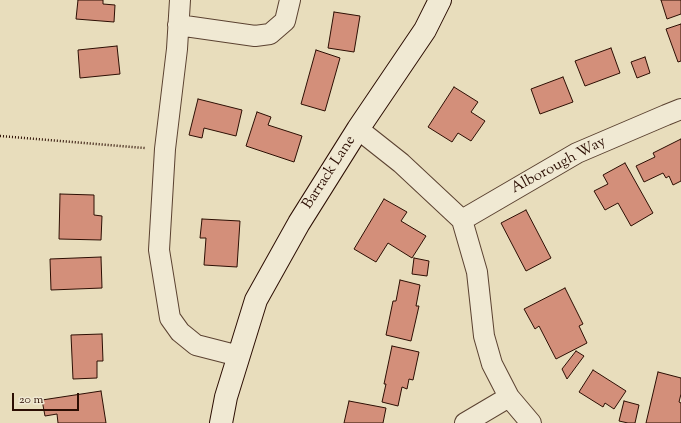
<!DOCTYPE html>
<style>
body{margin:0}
#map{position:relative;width:681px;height:423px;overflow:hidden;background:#e8ddbc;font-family:"Sorts Mill Goudy",serif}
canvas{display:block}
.scale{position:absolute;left:12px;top:393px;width:67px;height:18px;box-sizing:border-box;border:2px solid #2c0e03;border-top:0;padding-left:5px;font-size:12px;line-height:14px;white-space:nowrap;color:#2c0e03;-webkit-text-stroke:3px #f0e9d3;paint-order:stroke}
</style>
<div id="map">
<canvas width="681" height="423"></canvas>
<div class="scale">20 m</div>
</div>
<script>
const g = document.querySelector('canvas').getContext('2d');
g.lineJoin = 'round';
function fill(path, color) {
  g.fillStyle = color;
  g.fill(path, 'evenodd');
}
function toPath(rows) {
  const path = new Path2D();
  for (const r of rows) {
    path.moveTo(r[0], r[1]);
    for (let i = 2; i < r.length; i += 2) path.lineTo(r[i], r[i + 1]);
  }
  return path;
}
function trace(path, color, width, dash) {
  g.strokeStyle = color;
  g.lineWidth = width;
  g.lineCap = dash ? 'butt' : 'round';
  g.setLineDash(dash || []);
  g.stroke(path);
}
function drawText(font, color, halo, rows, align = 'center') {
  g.font = font + ' "Sorts Mill Goudy",serif';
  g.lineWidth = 3;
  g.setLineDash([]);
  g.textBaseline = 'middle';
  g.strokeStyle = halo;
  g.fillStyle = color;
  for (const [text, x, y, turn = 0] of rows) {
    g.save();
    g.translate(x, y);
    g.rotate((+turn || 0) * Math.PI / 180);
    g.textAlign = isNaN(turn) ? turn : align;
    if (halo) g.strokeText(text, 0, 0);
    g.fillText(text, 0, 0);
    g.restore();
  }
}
const building = toPath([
 [78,0,103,0,103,4,115,5,114,22,76,19,78,0],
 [661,0,681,0,681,14,667,19,661,0],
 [334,12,360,16,354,52,328,48,334,12],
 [681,24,681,61,678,62,666,29,681,24],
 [117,46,120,74,80,78,78,50,117,46],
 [611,48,620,73,585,86,575,61,611,48],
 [316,50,340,58,325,111,301,104,316,50],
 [645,57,650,73,637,78,631,62,645,57],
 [563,77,573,102,540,114,531,89,563,77],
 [454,87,478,102,471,112,485,121,471,141,458,133,452,142,428,127,454,87],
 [198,99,242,110,236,136,204,128,202,138,189,135,198,99],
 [257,112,271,117,268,125,302,136,294,162,246,146,257,112],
 [681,139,681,181,673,185,669,176,666,178,663,173,644,182,636,166,655,157,653,153,681,139],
 [625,163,653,213,631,226,618,203,605,210,594,191,608,184,603,175,625,163],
 [60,194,94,195,94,215,102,216,101,240,59,239,60,194],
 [384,199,407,212,401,221,426,236,412,258,388,243,376,262,354,249,384,199],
 [526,210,551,258,526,271,501,223,526,210],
 [202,219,240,221,237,267,204,265,206,238,200,238,202,219],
 [101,257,102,288,51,290,50,259,101,257],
 [414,258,429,261,427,276,412,274,414,258],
 [400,280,420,285,416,306,419,306,411,341,386,335,393,301,396,301,400,280],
 [565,288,583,324,579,326,587,343,556,359,539,326,535,329,524,309,565,288],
 [102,334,103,361,97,361,97,378,73,379,71,335,102,334],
 [392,346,419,352,413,380,409,379,407,389,402,387,398,406,382,402,386,384,384,384,392,346],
 [576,351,584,356,567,379,562,369,576,351],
 [593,370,626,391,614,409,605,403,603,407,579,392,593,370],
 [658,372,681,378,681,394,679,402,681,403,681,423,646,423,658,372],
 [101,391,106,423,58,423,57,414,45,416,42,400,101,391],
 [349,401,386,408,383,423,344,423,349,401],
 [624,401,639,405,635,423,628,423,619,421,624,401]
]);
fill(building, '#d38f7a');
trace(building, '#2c0e03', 1);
const street = toPath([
 [180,0,177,49,165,149,159,250,170,318,180,332,196,345,239,356],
 [178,25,255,36,270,34,285,21,290,0],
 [358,129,401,163,462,220,477,272,484,336,492,364,509,397,531,423],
 [462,220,577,153,666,115,681,109],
 [465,423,509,397]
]);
const secondary = toPath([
 [221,423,226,397,256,300,299,223,358,129,425,30,440,0]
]);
trace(street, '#5b4231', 22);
trace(secondary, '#2c0e03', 24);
trace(toPath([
 [0,136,145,148]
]), '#2c0e03', 2.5, [1, 2]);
trace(street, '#f0e9d3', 20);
trace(secondary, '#f0e9d3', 22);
drawText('15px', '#2c0e03', '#f0e9d3', [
 ["Alborough Way",559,166,-28],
 ["Barrack Lane",330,173,-57]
]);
</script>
